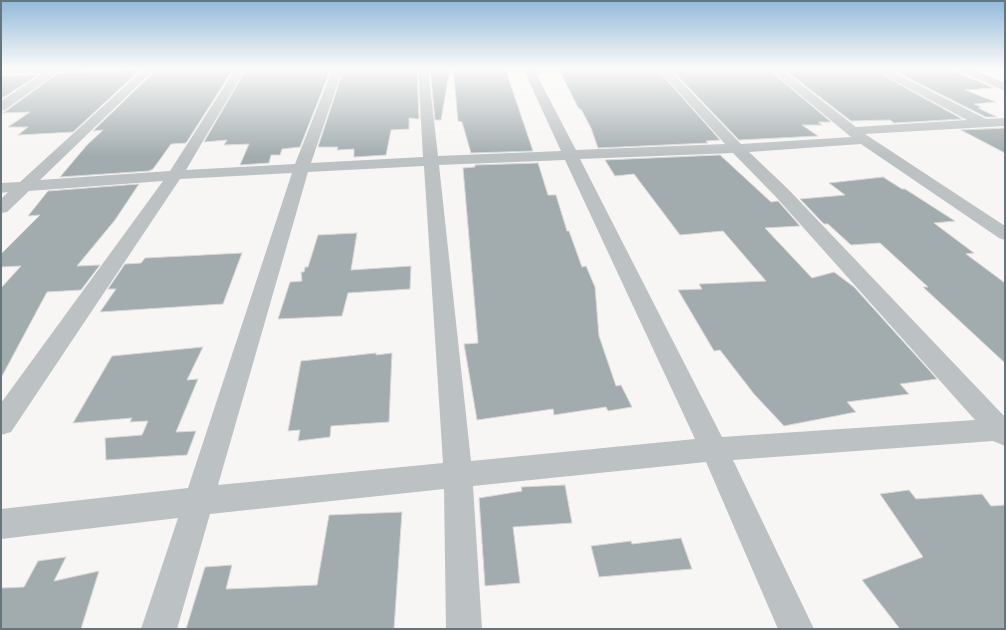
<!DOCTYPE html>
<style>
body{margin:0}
#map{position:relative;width:1006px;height:630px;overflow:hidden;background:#f7f6f4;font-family:Montserrat,sans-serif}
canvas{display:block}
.frame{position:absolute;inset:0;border:2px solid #65777c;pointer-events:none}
</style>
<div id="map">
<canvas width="1006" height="630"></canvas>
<div class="frame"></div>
</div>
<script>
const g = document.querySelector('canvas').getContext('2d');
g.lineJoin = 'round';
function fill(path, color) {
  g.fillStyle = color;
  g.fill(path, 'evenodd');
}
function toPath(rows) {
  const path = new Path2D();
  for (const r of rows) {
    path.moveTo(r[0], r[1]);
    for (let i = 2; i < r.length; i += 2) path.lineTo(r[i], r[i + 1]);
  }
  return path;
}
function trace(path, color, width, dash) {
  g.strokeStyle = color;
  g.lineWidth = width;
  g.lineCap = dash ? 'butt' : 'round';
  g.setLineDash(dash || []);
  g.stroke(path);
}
const building = toPath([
 [185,68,234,68,186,143,171,144,153,169,149,171,60,177,87,145,103,130,93,131,157,69,185,68],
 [247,68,331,68,300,147,282,149,280,155,271,155,269,163,240,165,249,144,224,145,227,140,204,142,247,68],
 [344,68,417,68,419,119,409,118,409,129,391,130,386,155,354,157,354,149,337,150,338,147,318,147,344,68],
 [430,68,450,68,441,120,435,120,430,68],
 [453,68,505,68,533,151,471,153,462,122,458,121,453,68],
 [558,68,656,68,720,140,706,141,708,143,598,148,591,128,581,109,579,109,558,68],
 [670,68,767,68,831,122,818,122,822,125,802,125,818,136,739,140,670,68],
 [782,68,870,68,962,119,894,123,890,120,851,121,782,68],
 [888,68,946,68,994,88,965,90,996,102,974,104,981,107,978,108,997,117,986,117,888,68],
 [140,70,73,132,18,135,28,127,8,127,30,112,1,113,6,111,58,73,140,70],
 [1,75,1,76,38,75,1,99,1,75],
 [1005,128,1005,153,961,130,1005,128],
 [720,155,771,202,778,201,800,226,765,228,812,278,834,272,854,287,937,379,900,384,909,394,847,402,856,412,784,426,754,394,720,350,714,351,678,290,702,289,699,284,766,281,723,231,680,235,634,174,615,176,605,160,720,155],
 [538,163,548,195,556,195,567,231,569,231,582,267,586,266,595,287,599,336,616,386,621,385,632,407,608,411,606,407,554,415,553,409,477,420,464,344,478,343,463,168,475,167,475,165,538,163],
 [883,177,902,189,905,189,955,221,934,223,974,253,966,254,1005,283,1005,363,923,287,928,287,880,243,851,245,828,224,824,224,800,199,845,195,829,183,883,177],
 [139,184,115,220,77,266,100,265,81,290,47,292,1,378,1,288,21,266,1,267,1,254,40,215,28,216,48,191,139,184],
 [357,233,351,270,411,266,410,289,348,293,342,316,278,319,290,282,302,281,301,272,304,272,305,267,308,267,318,235,357,233],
 [242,253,223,304,100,312,116,289,108,289,125,264,141,263,145,258,242,253],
 [203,347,187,380,198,379,176,432,196,431,187,455,106,460,105,438,142,435,148,421,130,422,132,418,73,423,112,356,203,347],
 [376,353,376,355,392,353,389,422,331,426,330,437,298,441,300,430,288,431,301,361,376,353],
 [565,485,572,523,513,527,520,583,485,586,479,498,522,491,521,487,565,485],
 [909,490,916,499,982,494,991,506,1005,505,1005,629,900,629,862,580,923,557,880,494,909,490],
 [402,512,394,629,186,629,205,567,232,565,226,589,317,585,329,515,402,512],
 [681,538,692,569,599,577,591,546,631,541,632,544,681,538],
 [66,557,54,581,99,571,81,629,1,629,1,588,24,587,38,561,66,557]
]);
fill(building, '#a2acaf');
trace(building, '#d8d8d7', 1);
fill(toPath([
 [1,68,93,68,88,71,58,72,5,110,1,111,1,101,43,73,1,74,1,68],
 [145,68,156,68,40,180,170,171,236,68,246,68,186,170,295,164,333,68,343,68,311,163,423,157,418,68,428,68,438,156,561,151,523,68,533,68,576,150,725,144,657,68,668,68,741,144,851,137,768,68,780,68,856,127,967,120,871,68,885,68,986,119,1005,118,1005,126,865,134,1005,226,1005,240,999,238,861,144,749,152,788,189,1005,417,1005,446,993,441,733,460,814,629,778,629,706,462,473,486,482,629,446,629,444,489,210,514,177,629,141,629,178,518,1,539,1,509,188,488,292,173,180,179,11,432,1,435,1,403,163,181,29,191,7,212,1,213,1,199,8,192,1,193,1,183,20,182,145,68],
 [733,153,776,197,975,420,722,437,580,159,733,153],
 [565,160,695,439,471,461,439,165,565,160],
 [424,166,443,463,218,485,308,172,424,166],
 [956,68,970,68,1005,83,1005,91,957,70,956,68]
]), '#bcc1c3');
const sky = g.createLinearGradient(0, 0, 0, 156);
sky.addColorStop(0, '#92b9d9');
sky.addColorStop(0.44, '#fbfbfa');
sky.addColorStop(1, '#fbfbfa00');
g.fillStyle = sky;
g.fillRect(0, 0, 1006, 156);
</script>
